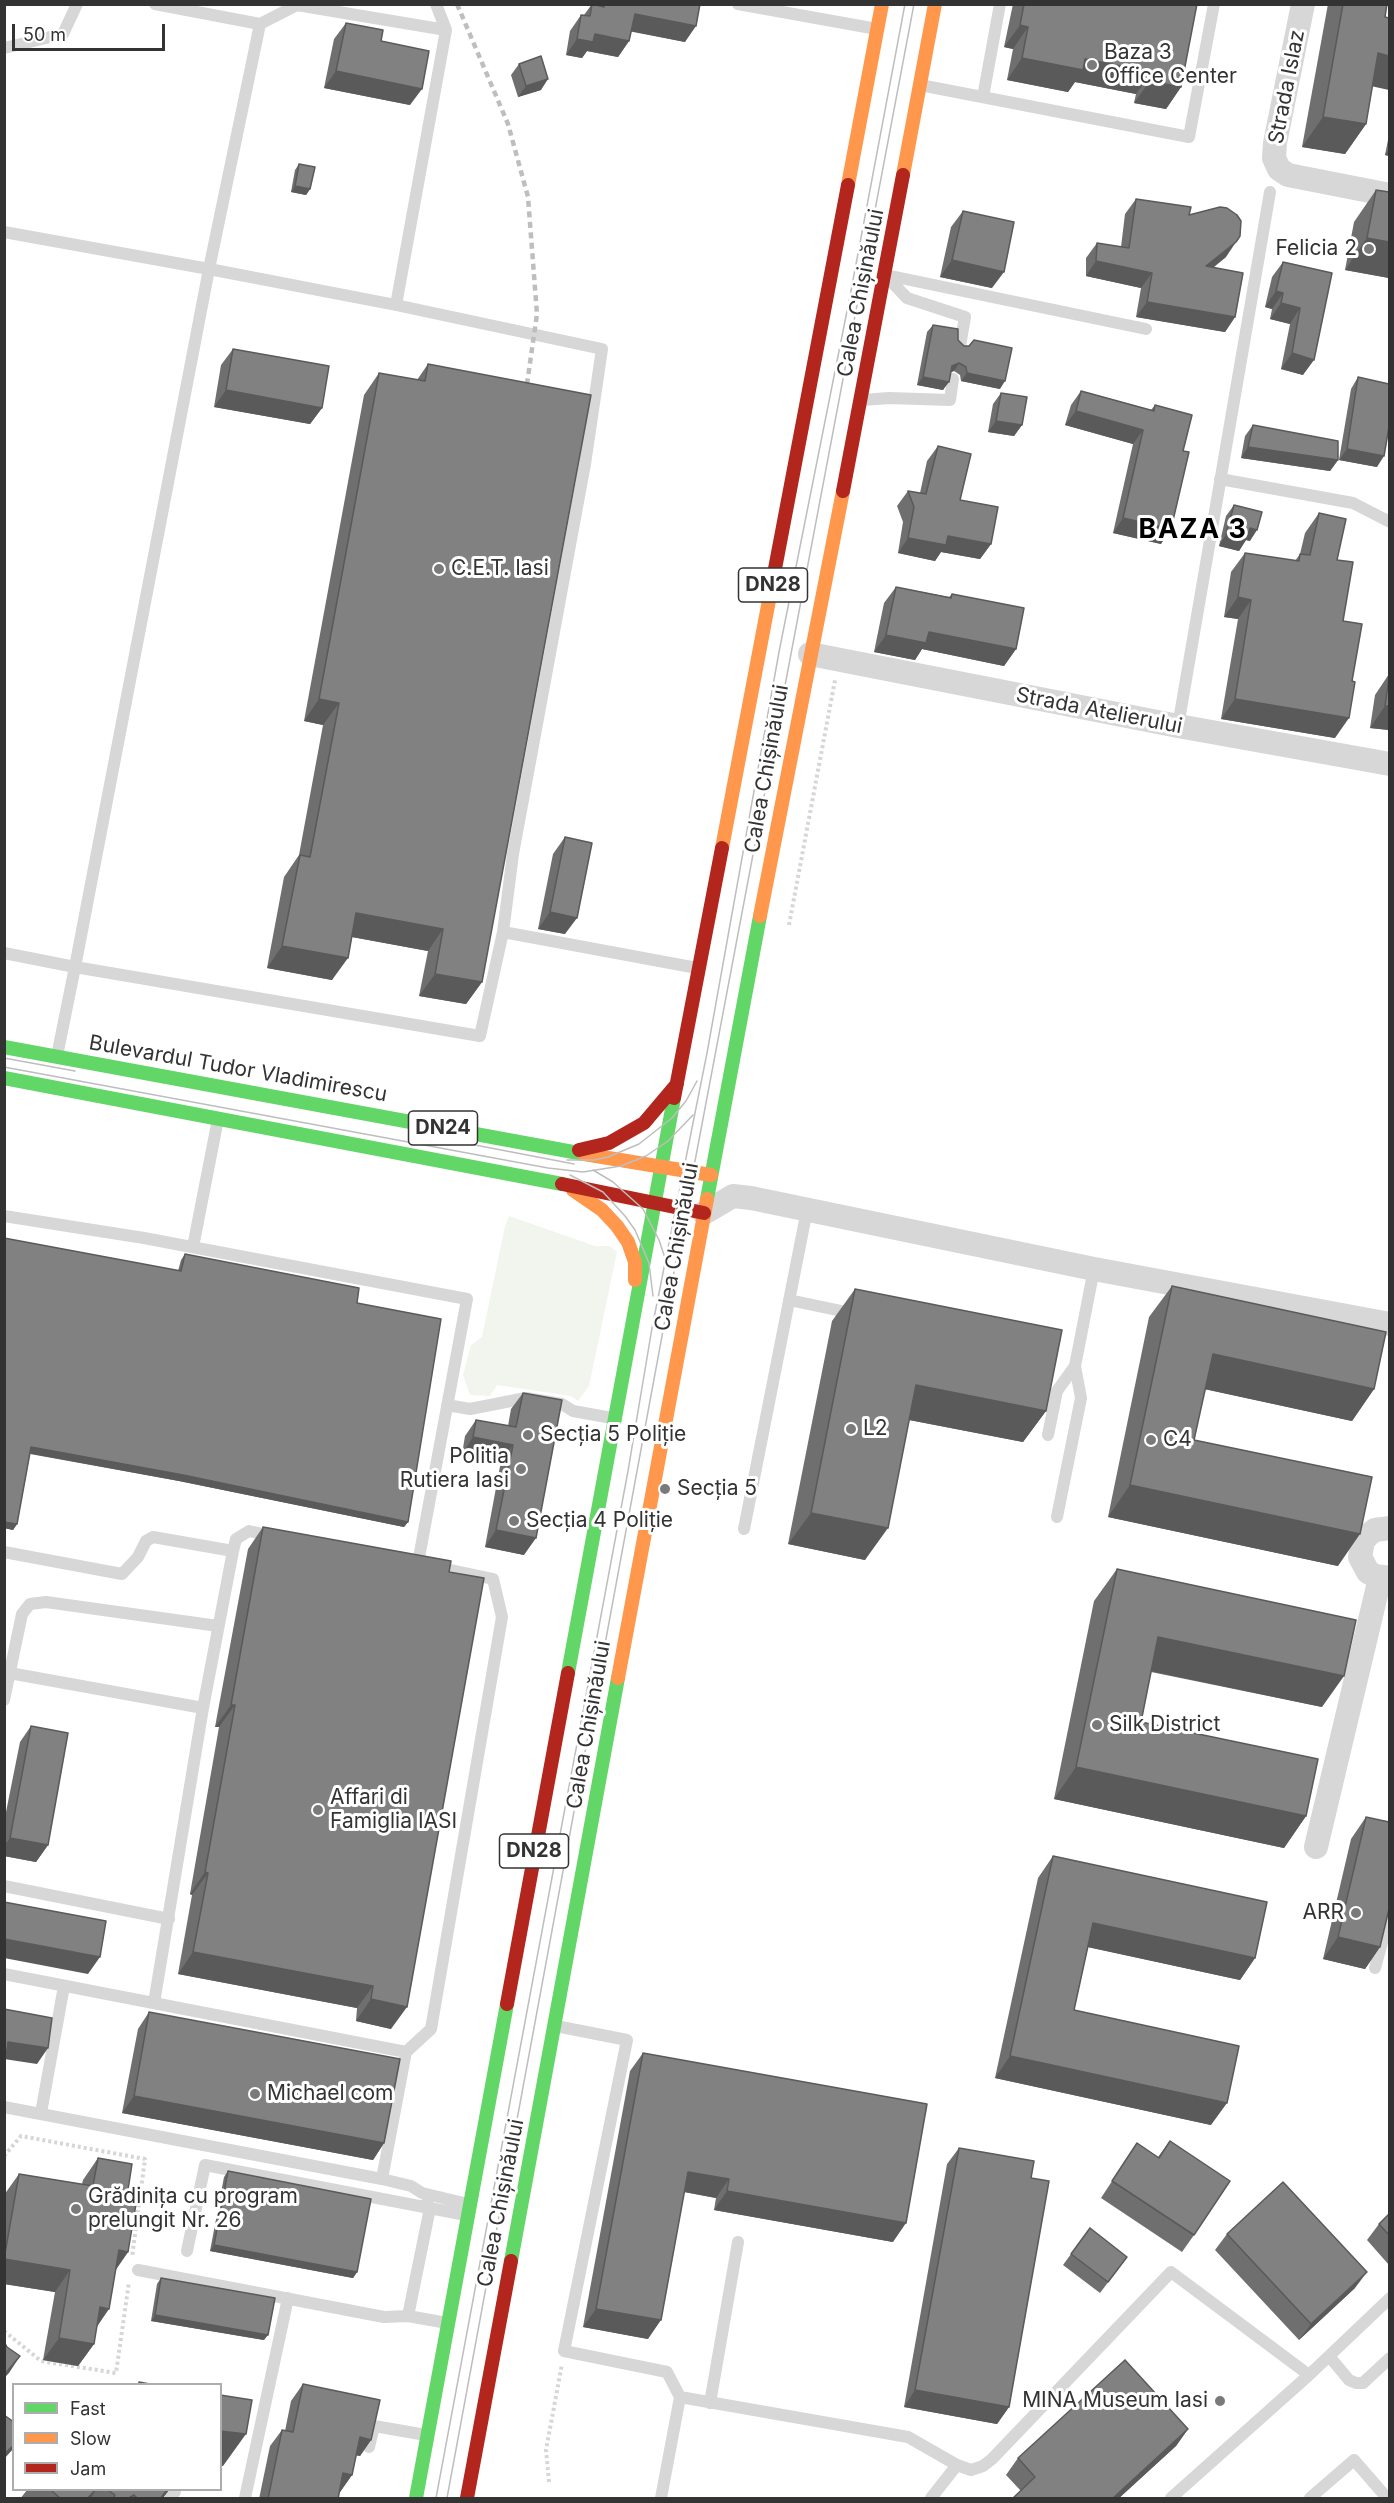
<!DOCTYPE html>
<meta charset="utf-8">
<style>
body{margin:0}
#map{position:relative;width:1394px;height:2503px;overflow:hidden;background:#fff;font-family:Inter,sans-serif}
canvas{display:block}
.frame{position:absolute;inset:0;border:6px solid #333;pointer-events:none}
.legend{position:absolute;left:12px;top:2383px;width:210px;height:108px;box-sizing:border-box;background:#fff;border:2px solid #adadad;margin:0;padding:8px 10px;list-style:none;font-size:18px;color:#333}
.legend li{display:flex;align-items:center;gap:12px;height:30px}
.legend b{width:30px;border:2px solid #adadad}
.scale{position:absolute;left:12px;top:24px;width:153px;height:27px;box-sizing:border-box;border:3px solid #333;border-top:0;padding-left:8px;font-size:18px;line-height:21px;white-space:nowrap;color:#333;-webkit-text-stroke:4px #fff;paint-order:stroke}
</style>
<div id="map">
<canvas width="1394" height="2503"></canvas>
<div class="frame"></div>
<ul class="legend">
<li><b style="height:8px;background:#63d668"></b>Fast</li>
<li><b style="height:8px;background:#ff974d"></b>Slow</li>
<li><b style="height:8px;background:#b3261e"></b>Jam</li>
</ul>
<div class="scale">50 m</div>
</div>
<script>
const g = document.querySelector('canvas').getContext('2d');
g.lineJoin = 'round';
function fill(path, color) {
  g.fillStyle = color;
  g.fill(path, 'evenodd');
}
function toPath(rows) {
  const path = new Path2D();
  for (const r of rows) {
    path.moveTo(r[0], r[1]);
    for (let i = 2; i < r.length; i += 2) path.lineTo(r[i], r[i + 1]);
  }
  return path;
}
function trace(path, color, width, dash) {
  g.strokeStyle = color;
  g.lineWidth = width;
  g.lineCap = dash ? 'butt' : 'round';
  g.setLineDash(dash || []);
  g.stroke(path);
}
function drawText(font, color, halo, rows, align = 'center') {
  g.font = font + ' Inter,sans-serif';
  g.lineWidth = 6;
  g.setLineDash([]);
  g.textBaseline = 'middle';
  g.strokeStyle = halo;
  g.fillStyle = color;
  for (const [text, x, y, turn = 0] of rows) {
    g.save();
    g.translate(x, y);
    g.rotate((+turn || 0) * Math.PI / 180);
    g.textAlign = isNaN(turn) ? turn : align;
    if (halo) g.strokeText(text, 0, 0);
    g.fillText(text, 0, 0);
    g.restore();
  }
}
fill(toPath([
 [509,1216,595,1246,610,1246,617,1252,589,1386,578,1401,571,1396,497,1385,490,1396,470,1395,463,1375,471,1345,482,1337,505,1226]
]), '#f1f5ed');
trace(toPath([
 [789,925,835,680],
 [4,2156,21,2136,145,2159,132,2257],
 [4,2331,41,2361,116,2373,129,2282],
 [549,2482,546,2450,562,2364]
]), '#d6d6d6', 4, [3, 3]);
trace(toPath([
 [155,4,260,24],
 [436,4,446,30],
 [738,4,877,29],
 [4,48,63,34,77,4],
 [920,85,1189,137,1214,4],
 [983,97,1000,4],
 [4,232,209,269,260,24,297,5,446,30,396,305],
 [886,275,1146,329],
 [888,278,907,298,965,317,960,346],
 [863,400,889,398,950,400,953,379],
 [1220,479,1353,503,1390,522],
 [1178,726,1270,192],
 [503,932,697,968],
 [4,953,75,967,480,1036,503,932,513,854,585,464,602,349,396,305,209,269,75,967,57,1056],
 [4,1216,144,1238,467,1299,418,1563,493,1579,502,1617,431,2029,406,2052,382,2179,411,2186,422,2193,468,2204],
 [193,1247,218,1119],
 [789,1300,856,1314],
 [447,1405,470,1409,526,1398,562,1404,573,1411,612,1418],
 [1048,1435,1057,1391,1075,1366,1094,1269],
 [1057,1517,1081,1398,1075,1366],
 [744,1529,807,1210],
 [4,1552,122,1574,138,1557,146,1541,153,1537,233,1551],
 [4,1672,203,1708],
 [4,1700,22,1614,30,1604,46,1602,218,1626],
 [4,1886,169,1919],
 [1375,1968,1390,1913],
 [4,1974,406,2052],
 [154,2003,203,1708,233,1551,236,1539,249,1531,272,1536],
 [556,2026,627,2040,564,2351,667,2372,680,2397,661,2498],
 [4,2107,382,2179],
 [41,2113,64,1986],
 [187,2251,205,2165,466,2215],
 [138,2270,384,2317,408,2316,447,2323],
 [408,2316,430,2208,427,2203],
 [1329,2356,1349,2380,1356,2383,1363,2383,1390,2358],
 [680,2397,908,2437,957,2465,971,2470,983,2466,992,2459,1171,2272,1309,2375],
 [710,2403,738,2242],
 [369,2447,374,2426,426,2435],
 [170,2498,175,2492,173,2490],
 [245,2498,288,2298],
 [931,2498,957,2465],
 [1171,2498,1309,2375,1390,2298],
 [1310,2498,1354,2460,1387,2498]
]), '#d7d7d7', 12);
trace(toPath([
 [1303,4,1275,143,1274,158,1279,169,1288,175,1390,195],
 [810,654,1178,726,1390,764],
 [704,1213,733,1196,751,1198,1094,1269,1390,1324],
 [1390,1528,1375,1530,1368,1535,1363,1541,1360,1557,1368,1572,1375,1576,1390,1578],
 [1316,1847,1380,1578]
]), '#d7d7d7', 24);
trace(toPath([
 [4,1047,584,1154],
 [4,1078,562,1184],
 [707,1199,760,916],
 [568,1673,674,1098],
 [511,2261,618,1678],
 [416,2498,507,2004]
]), '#63d668', 14);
trace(toPath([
 [903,175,935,4],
 [848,185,882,4],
 [722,848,770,595],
 [760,916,843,491],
 [584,1154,711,1175],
 [573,1190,602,1210,617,1226,628,1242,635,1262,635,1280],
 [618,1678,707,1199]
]), '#ff974d', 14);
trace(toPath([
 [843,491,903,175],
 [770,595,848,185],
 [674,1098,722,848],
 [579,1150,609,1143,644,1123,677,1084],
 [562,1184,704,1213],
 [507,2004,568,1673],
 [467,2498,511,2261]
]), '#b3261e', 14);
trace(toPath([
 [4,1058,75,1071],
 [4,1067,548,1168,583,1172,621,1166,646,1156,668,1141,693,1115],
 [418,1134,574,1164],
 [567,1160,594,1160,608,1157,639,1144,672,1118,686,1101,697,1081],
 [593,1170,613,1182,643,1209,659,1240,665,1258],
 [570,1175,603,1192,625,1216,635,1230,649,1263,653,1296],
 [436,2498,628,1471,652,1328,707,1053,779,652,850,296,905,4],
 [447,2498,667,1309,914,4]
]), '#bebebe', 1.5);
trace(toPath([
 [457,4,508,124,528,197,537,314,525,398]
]), '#bebebe', 4.5, [6, 4.5]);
fill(toPath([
 [592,4,596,5,700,4,685,42,631,31,629,41,618,57,587,51,582,58,566,55,570,31,581,15,584,15],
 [1013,4,1197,4,1181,87,1166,109,1134,103,1136,94,1075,82,1068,92,1007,80,1013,49,1004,47],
 [1328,4,1387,4,1366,124,1345,154,1302,147],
 [346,23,381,41,410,105,324,88,334,39],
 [519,64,541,90,518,97,511,75],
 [1389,135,1389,156,1385,155],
 [299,164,310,189,306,195,291,192,295,170],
 [1376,190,1389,192,1389,278,1345,270,1354,222],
 [1136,199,1189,215,1226,257,1213,268,1235,317,1225,332,1136,317,1141,288,1086,276,1086,258,1097,243,1121,247,1125,214],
 [963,211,992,288,940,277,951,227],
 [1283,262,1332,273,1303,375,1281,369,1290,324,1270,319,1272,309,1265,307,1272,277],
 [933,325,958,340,964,346,1000,389,961,381,960,375,954,371,951,372,943,390,917,385,927,332],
 [233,349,322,408,310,424,214,407,221,365],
 [428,364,482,982,466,1004,419,996,428,951,352,937,332,980,267,968,284,877,299,855,323,725,304,721,364,395,379,373,417,380],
 [1358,377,1377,467,1339,460,1351,389],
 [1081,391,1151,410,1155,405,1183,451,1161,544,1113,533,1133,444,1065,425,1071,405],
 [1001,393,1022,425,1014,436,988,432,993,404],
 [1253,425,1338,460,1330,471,1241,458,1245,436],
 [938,446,960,500,991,544,980,559,941,552,935,561,898,553,903,522,897,506,908,491,920,493,927,461],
 [1234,505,1250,541,1246,540,1239,551,1219,546,1226,516],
 [1319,513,1337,560,1343,621,1335,738,1221,719,1238,619,1224,617,1231,572,1245,553,1295,561,1300,554,1305,533],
 [896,587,949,597,952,594,1016,649,1004,666,922,649,915,660,874,652,884,603],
 [1389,674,1389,730,1370,728,1375,695],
 [565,837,565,934,538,929,553,854],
 [4,1238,178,1271,181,1260,185,1254,357,1303,408,1522,404,1527,179,1481,30,1454,17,1524,13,1530,4,1528],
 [1172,1286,1374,1389,1352,1421,1205,1389,1194,1440,1338,1566,1108,1517,1149,1317],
 [855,1289,1046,1411,1023,1442,909,1420,865,1560,788,1544,832,1321],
 [523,1393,524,1555,485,1547,501,1461,462,1454,465,1436,476,1420,508,1426,511,1409],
 [263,1527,391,2029,356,2021,357,2008,178,1974,192,1895,190,1894,219,1727,215,1727,248,1549],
 [1117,1569,1322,1707,1151,1672,1141,1722,1306,1816,1284,1848,1054,1799,1094,1601],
 [31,1726,48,1845,36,1862,4,1856,4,1822,20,1742],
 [1366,1817,1380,1947,1365,1969,1323,1959,1351,1839],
 [1053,1856,1255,1958,1240,1980,1088,1947,1074,2010,1211,2125,995,2078,1038,1878],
 [149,2012,384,2143,373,2160,122,2113,138,2029],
 [643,2053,893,2242,714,2210,716,2198,684,2192,648,2339,583,2327,630,2071],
 [1170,2141,1194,2235,1182,2252,1101,2198,1137,2143,1158,2157],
 [959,2148,1031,2178,1009,2407,997,2424,904,2407,947,2164],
 [98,2158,126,2203,128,2252,116,2269,96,2328,94,2344,78,2366,43,2360,55,2292,4,2284,4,2195,19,2174,82,2184,83,2180],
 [228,2171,357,2272,353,2278,210,2251,224,2177],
 [1389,2214,1389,2265,1367,2240,1379,2224],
 [1227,2234,1355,2288,1299,2340,1215,2250],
 [1071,2254,1127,2257,1100,2293,1063,2265],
 [161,2278,264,2340,151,2321,157,2284],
 [303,2384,371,2440,360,2456,356,2455,352,2475,340,2492,339,2492,338,2499,259,2499,270,2446,282,2430,285,2431,291,2401],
 [1188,2429,1176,2446,1118,2499,1012,2499,1021,2491,1006,2475,1018,2458],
 [27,2490,169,2490,162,2499,20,2499]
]), '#6f6f6f');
fill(toPath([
 [635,14,696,26,685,42,623,30],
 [1020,25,1028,27,1013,49,1004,47],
 [595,34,629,41,618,57,587,51,582,58,566,55,577,39],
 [1378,53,1389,56,1389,90,1357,83],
 [1022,58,1085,59,1152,72,1136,94,1075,82,1068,92,1007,80],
 [336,71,422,89,410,105,324,88],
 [548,79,541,90,518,97,526,86],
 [1150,81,1181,87,1166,109,1134,103],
 [1323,117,1366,124,1345,154,1302,147],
 [1389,149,1389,156,1385,155],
 [295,186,310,189,306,195,291,192],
 [1367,238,1389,242,1389,278,1345,270],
 [1236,242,1226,257,1195,281,1206,266],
 [952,260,1004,272,992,288,940,277],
 [1096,261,1152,273,1141,288,1086,276],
 [1276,291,1283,293,1272,309,1265,307],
 [1147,302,1235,317,1225,332,1136,317],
 [1281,303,1300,308,1290,324,1270,319],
 [1292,353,1314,360,1303,375,1281,369],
 [959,363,954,371,946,374,952,366],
 [967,373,1005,381,1000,389,961,381],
 [923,377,949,382,943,390,917,385],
 [226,390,322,408,310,424,214,407],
 [1076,411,1143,430,1133,444,1065,425],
 [996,421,1022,425,1014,436,988,432],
 [1248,447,1338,460,1330,471,1241,458],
 [1347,449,1384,456,1377,467,1339,460],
 [1123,518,1171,529,1161,544,1113,533],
 [1250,528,1257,530,1250,541,1246,540,1239,551,1219,546,1226,534],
 [948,536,991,544,980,559,941,552,935,561,898,553,908,538],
 [1238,597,1251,600,1238,619,1224,617],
 [929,632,1016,649,1004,666,922,649,915,660,874,652,886,635],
 [319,699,339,703,323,725,304,721],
 [1235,699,1349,718,1335,738,1221,719],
 [1385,706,1389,706,1389,730,1370,728],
 [550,912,577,918,565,934,538,929],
 [356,913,443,929,428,951,341,935],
 [282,946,348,958,332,980,267,968],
 [435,974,482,982,466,1004,419,996],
 [1213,1354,1374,1389,1352,1421,1190,1386],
 [916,1385,1046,1411,1023,1442,894,1417],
 [473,1437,513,1445,501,1461,462,1454],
 [31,1447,183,1475,408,1522,404,1527,179,1481,27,1453],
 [1130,1485,1360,1534,1338,1566,1108,1517],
 [811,1513,888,1528,865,1560,788,1544],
 [4,1522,17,1524,13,1530,4,1528],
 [496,1530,536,1538,524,1555,485,1547],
 [1158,1637,1344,1676,1322,1707,1136,1668],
 [231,1705,235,1705,219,1727,215,1727],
 [1076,1767,1306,1816,1284,1848,1054,1799],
 [10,1838,48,1845,36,1862,4,1856,4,1846],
 [205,1872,208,1873,192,1895,190,1894],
 [1093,1923,1255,1958,1240,1980,1078,1945],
 [1338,1937,1380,1947,1365,1969,1323,1959],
 [4,1939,100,1957,88,1974,4,1958],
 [193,1952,373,1986,357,2008,178,1974],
 [371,1999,407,2007,391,2029,356,2021],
 [8,2042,48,2048,37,2064,4,2059,4,2048],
 [1010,2056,1227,2103,1211,2125,995,2078],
 [134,2096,384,2143,373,2160,122,2113],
 [688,2172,729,2179,716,2198,674,2190],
 [727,2191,906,2223,893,2242,714,2210],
 [214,2245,357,2272,353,2278,210,2251],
 [119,2250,128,2252,113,2274],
 [4,2259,70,2270,55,2292,4,2284],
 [1367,2272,1355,2288,1299,2340,1311,2324],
 [100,2307,109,2309,94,2331],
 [596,2309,661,2320,648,2339,583,2327],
 [155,2315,268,2335,264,2340,151,2321],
 [59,2338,94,2344,78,2366,43,2360],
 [20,2356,9,2373,4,2378,4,2375],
 [915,2390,1009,2407,997,2424,904,2407],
 [1188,2429,1176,2446,1118,2499,1112,2499],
 [220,2431,246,2434,223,2466,220,2466],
 [360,2437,371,2440,360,2456,348,2454],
 [14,2445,14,2448,4,2459,4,2454],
 [343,2473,352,2475,340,2492,331,2490],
 [95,2490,96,2490,90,2499,87,2499],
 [167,2490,169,2490,162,2499,160,2499]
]), '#5a5a5a');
const building = toPath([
 [592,4,604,7,604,4,700,4,696,26,635,14,629,41,595,34,593,42,577,39,581,15,590,16,592,4],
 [1024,4,1197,4,1181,87,1150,81,1152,72,1085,59,1083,70,1022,58,1028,27,1020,25,1024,4],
 [1343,4,1387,4,1385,17,1389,18,1389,56,1378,53,1366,124,1323,117,1343,4],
 [346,23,383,30,381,41,429,51,422,89,336,71,346,23],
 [541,56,548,79,526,86,519,64,541,56],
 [299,164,315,167,310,189,295,186,299,164],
 [1376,190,1389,192,1389,242,1367,238,1376,190],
 [1136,199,1191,207,1189,215,1220,207,1227,208,1237,215,1241,221,1240,236,1236,242,1206,266,1243,273,1235,317,1147,302,1152,273,1096,261,1097,243,1129,248,1136,199],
 [963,211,1014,222,1004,272,952,260,963,211],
 [1283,262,1332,273,1314,360,1292,353,1300,308,1281,303,1283,293,1276,291,1283,262],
 [933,325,958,329,958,340,964,346,969,346,974,340,1012,348,1005,381,967,373,966,367,959,363,952,366,949,382,923,377,933,325],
 [233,349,329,366,322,408,226,390,233,349],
 [428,364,591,395,482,982,435,974,443,929,356,913,348,958,282,946,300,855,310,857,339,703,319,699,379,373,425,381,428,364],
 [1358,377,1389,384,1389,427,1384,456,1347,449,1358,377],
 [1081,391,1154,411,1155,405,1192,415,1183,451,1189,452,1171,529,1123,518,1143,430,1076,411,1081,391],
 [1001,393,1027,397,1022,425,996,421,1001,393],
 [1253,425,1338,441,1338,460,1248,447,1253,425],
 [938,446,971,454,960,500,998,507,991,544,948,536,946,545,908,538,914,507,908,491,926,494,938,446],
 [1234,505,1262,512,1257,530,1250,528,1247,539,1226,534,1234,505],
 [1319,513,1346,519,1337,560,1353,562,1343,621,1362,624,1352,681,1355,682,1349,718,1235,699,1251,600,1238,597,1245,553,1299,561,1300,554,1310,555,1319,513],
 [896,587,951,598,952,594,1024,608,1016,649,929,632,926,643,886,635,896,587],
 [1389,677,1389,706,1385,706,1389,677],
 [565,837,592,843,577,918,550,912,565,837],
 [4,1238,181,1271,185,1254,359,1288,357,1303,441,1319,408,1522,183,1475,31,1447,17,1524,4,1522,4,1238],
 [1172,1286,1386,1332,1374,1389,1213,1354,1194,1440,1372,1477,1360,1534,1130,1485,1172,1286],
 [855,1289,1062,1330,1046,1411,916,1385,888,1528,811,1513,855,1289],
 [523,1393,562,1400,536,1538,496,1530,513,1445,473,1437,476,1420,516,1427,523,1393],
 [263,1527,451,1561,449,1572,484,1578,407,2007,371,1999,373,1986,193,1952,208,1873,205,1872,235,1705,231,1705,263,1527],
 [1117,1569,1356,1620,1344,1676,1158,1637,1141,1722,1318,1759,1306,1816,1076,1767,1117,1569],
 [31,1726,68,1733,48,1845,10,1838,31,1726],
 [1366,1817,1389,1822,1389,1909,1380,1947,1338,1937,1366,1817],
 [1053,1856,1267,1902,1255,1958,1093,1923,1074,2010,1239,2046,1227,2103,1010,2056,1053,1856],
 [4,1902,106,1921,100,1957,4,1939,4,1902],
 [4,2009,52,2018,48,2048,8,2042,7,2050,4,2049,4,2009],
 [149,2012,400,2059,384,2143,134,2096,149,2012],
 [643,2053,927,2104,906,2223,727,2191,729,2179,688,2172,661,2320,596,2309,643,2053],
 [1170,2141,1230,2181,1194,2235,1112,2181,1137,2143,1159,2158,1170,2141],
 [959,2148,1034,2161,1031,2178,1049,2181,1009,2407,915,2390,959,2148],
 [98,2158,132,2164,126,2203,136,2204,128,2252,119,2250,109,2309,100,2307,94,2344,59,2338,70,2270,4,2259,19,2174,93,2186,98,2158],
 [228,2171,371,2199,357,2272,214,2245,228,2171],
 [1283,2182,1367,2272,1311,2324,1227,2234,1283,2182],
 [1389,2214,1389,2235,1379,2224,1389,2214],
 [1090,2228,1127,2257,1108,2282,1071,2254,1090,2228],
 [161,2278,275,2298,268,2335,155,2315,161,2278],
 [4,2342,7,2347,20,2356,4,2375,4,2342],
 [1125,2360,1188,2429,1112,2499,1012,2499,1035,2477,1018,2458,1125,2360],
 [139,2382,155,2385,139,2385,139,2382],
 [303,2384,380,2400,371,2440,360,2437,352,2475,343,2473,338,2499,268,2499,282,2430,293,2432,303,2384],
 [220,2395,252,2400,246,2434,220,2431,220,2395],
 [4,2415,14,2422,14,2445,4,2454,4,2415],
 [51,2490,95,2490,87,2499,61,2499,51,2490],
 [108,2490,167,2490,160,2499,138,2499,134,2495,127,2499,113,2499,115,2495,108,2490]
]);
fill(building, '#818181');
trace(building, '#5a5a5a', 1.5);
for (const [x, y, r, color] of [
 [1092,65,6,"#7a7a7a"],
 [1369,249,6,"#7a7a7a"],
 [439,569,6,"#7a7a7a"],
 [851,1429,6,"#7a7a7a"],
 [528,1435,6,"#7a7a7a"],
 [1151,1440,6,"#7a7a7a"],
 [521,1469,6,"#7a7a7a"],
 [665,1489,6,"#7a7a7a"],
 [514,1521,6,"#7a7a7a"],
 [1097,1725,6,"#7a7a7a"],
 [318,1810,6,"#7a7a7a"],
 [1356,1913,6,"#7a7a7a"],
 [255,2094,6,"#7a7a7a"],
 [76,2209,6,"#7a7a7a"],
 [1220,2401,6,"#7a7a7a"]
]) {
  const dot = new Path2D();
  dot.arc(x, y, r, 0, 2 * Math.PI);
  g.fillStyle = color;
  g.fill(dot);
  trace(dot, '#fff', 2);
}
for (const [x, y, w] of [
 [773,585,69],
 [443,1128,69],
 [534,1851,69]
]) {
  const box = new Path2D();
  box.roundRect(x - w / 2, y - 17, w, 34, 4.5);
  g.fillStyle = '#fff';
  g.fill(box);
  trace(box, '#333', 1.5);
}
drawText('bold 20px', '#333', null, [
 ["DN28",773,585],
 ["DN24",443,1128],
 ["DN28",534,1851]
]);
drawText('21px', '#333', '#fff', [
 ["Baza 3",1104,53],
 ["Office Center",1104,77],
 ["Felicia 2",1357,249,"right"],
 ["C.E.T. Iasi",451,569],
 ["L2",863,1429],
 ["Secția 5 Poliție",540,1435],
 ["C4",1163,1440],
 ["Politia",509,1457,"right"],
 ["Rutiera Iasi",509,1481,"right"],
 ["Secția 5",677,1489],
 ["Secția 4 Poliție",526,1521],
 ["Silk District",1109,1725],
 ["Affari di",330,1798],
 ["Famiglia IASI",330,1822],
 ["ARR",1344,1913,"right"],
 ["Michael com",267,2094],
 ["Grădinița cu program",88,2197],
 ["prelungit Nr. 26",88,2221],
 ["MINA Museum Iasi",1208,2401,"right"]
], 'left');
drawText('21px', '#333', '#fff', [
 ["Strada Islaz",1287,87,-79],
 ["Calea Chișinăului",861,293,-79],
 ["Strada Atelierului",1099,711,11],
 ["Calea Chișinăului",767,769,-80],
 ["Bulevardul Tudor Vladimirescu",238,1069,10],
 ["Calea Chișinăului",677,1247,-80],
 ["Calea Chișinăului",589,1725,-80],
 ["Calea Chișinăului",501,2203,-79]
]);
g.letterSpacing = '1.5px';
drawText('bold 27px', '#000', '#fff', [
 ["BAZA 3",1193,530]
]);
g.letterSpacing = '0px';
</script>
